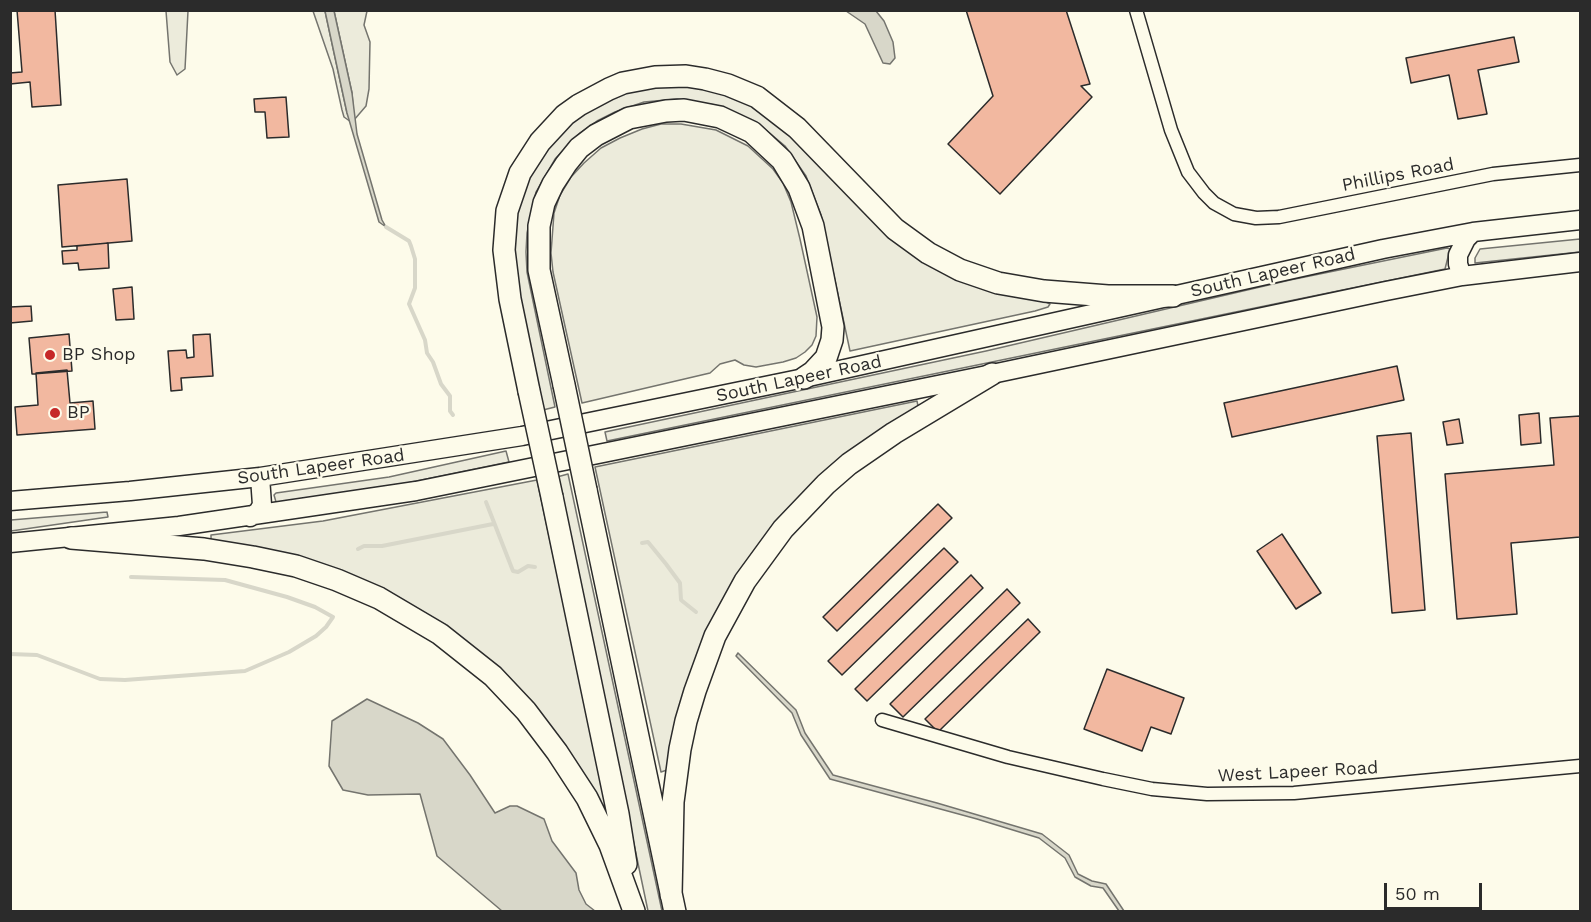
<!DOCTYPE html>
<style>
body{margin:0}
#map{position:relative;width:1591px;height:922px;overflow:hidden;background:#fdfbea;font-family:"Work Sans",sans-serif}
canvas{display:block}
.frame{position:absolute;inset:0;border:12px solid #2b2b2b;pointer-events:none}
.scale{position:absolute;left:1384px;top:883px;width:98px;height:27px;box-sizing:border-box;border:3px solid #2b2b2b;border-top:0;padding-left:8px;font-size:18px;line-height:21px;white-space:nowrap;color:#2b2b2b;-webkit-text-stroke:4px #fdfbea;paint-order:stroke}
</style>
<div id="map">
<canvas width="1591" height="922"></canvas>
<div class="frame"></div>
<div class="scale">50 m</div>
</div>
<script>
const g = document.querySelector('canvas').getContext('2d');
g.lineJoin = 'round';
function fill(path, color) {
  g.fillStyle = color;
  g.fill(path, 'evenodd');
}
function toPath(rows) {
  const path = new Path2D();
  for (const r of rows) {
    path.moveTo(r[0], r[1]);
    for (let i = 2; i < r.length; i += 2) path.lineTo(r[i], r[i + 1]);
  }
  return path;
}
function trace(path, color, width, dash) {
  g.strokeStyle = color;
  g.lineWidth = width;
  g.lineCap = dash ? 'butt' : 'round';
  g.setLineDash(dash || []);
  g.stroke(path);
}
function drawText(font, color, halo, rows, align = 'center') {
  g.font = font + ' "Work Sans",sans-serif';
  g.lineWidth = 4.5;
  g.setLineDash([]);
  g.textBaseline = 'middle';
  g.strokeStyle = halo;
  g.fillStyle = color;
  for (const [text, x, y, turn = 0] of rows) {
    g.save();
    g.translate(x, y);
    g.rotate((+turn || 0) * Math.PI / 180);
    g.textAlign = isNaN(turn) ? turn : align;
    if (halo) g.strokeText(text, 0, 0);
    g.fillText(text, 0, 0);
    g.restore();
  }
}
const green = toPath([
 [166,11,188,11,185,69,177,75,170,62,166,11],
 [313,11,325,11,347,113,351,122,344,117,342,110,333,69,313,11],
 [334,11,367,11,364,25,370,42,369,89,366,106,354,120,352,93,334,11],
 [673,83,733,94,766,111,872,216,1050,304,1048,307,1035,311,850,351,821,215,806,176,785,146,760,125,715,105,677,99,644,102,615,112,597,121,580,133,555,159,536,192,527,233,526,252,527,272,555,407,543,410,515,281,512,238,519,198,538,159,564,128,595,106,632,89,673,83],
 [661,124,681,124,716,130,748,146,773,169,783,183,791,202,800,239,817,317,816,336,812,345,805,352,796,358,783,362,756,367,744,365,735,360,720,364,710,373,582,403,553,272,551,253,554,213,560,195,571,177,584,163,601,148,620,138,642,129,661,124],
 [1580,239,1580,252,1475,263,1475,258,1480,249,1580,239],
 [1447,248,1450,249,1445,269,607,441,605,432,986,351,1290,280,1447,248],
 [917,401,919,411,765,537,667,770,661,772,595,467,917,401],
 [506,451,509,462,407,483,279,503,276,502,274,495,276,493,389,477,506,451],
 [568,474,662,911,648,911,557,477,568,474],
 [537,480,608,811,602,812,457,637,211,542,211,535,323,521,537,480],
 [107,512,108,517,11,531,11,520,107,512]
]);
fill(green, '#ecebdb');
trace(green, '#74746e', 1.5);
const water = toPath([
 [325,11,334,11,352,93,357,134,382,220,386,227,379,222,347,113,325,11],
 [846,11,876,11,884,21,893,42,895,58,890,64,883,63,865,24,846,11],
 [738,653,796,710,805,733,833,775,937,803,1042,834,1069,855,1078,874,1092,881,1106,884,1124,911,1119,911,1103,888,1091,886,1075,877,1065,858,1039,838,977,819,830,779,801,735,792,713,736,656,738,653],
 [367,699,418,723,443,739,470,775,495,813,510,806,517,806,544,819,552,841,576,873,579,890,586,904,595,911,502,911,437,856,420,794,368,795,343,790,329,766,332,721,367,699]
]);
fill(water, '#d8d7c9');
trace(water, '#74746e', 1.5);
trace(toPath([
 [386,227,409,241,411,246,415,259,415,288,409,304,425,340,427,353,433,362,441,384,450,396,450,411,453,415],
 [486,502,513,571,518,572,528,566,535,567],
 [642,543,648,542,666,564,680,583,681,600,696,612],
 [358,549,364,546,382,546,493,524],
 [10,654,37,655,100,679,125,680,245,671,289,652,316,636,326,627,333,617,315,607,287,597,225,580,131,577]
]), '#d8d7c9', 4);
const building = toPath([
 [17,10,55,10,61,105,32,107,30,82,10,84,10,73,22,72,17,10],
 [966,10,1066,10,1090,84,1081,86,1092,97,1000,194,948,144,993,96,966,10],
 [1514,37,1519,62,1478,70,1487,114,1458,119,1449,75,1411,83,1406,58,1514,37],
 [286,97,289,137,267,138,265,112,255,112,254,99,286,97],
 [127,179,132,241,62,247,58,185,127,179],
 [108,243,109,268,79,270,78,263,63,264,62,251,77,250,77,246,108,243],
 [132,287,134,319,116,320,113,289,132,287],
 [31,306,32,321,10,323,10,307,31,306],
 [69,334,72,371,32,374,29,338,69,334],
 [210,334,213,376,181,378,182,390,171,391,168,351,186,350,187,358,194,357,193,335,210,334],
 [1397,366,1404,400,1232,437,1224,403,1397,366],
 [67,370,70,403,93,401,95,429,17,435,15,407,38,405,36,373,67,370],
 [1539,413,1541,443,1521,445,1519,415,1539,413],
 [1580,416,1580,537,1511,543,1517,614,1457,619,1445,474,1554,465,1550,418,1580,416],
 [1459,419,1463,443,1447,445,1443,422,1459,419],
 [1411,433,1425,610,1392,613,1377,436,1411,433],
 [938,504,952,518,837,631,823,617,938,504],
 [1282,534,1321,593,1296,609,1257,551,1282,534],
 [944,548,958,562,842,675,828,661,944,548],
 [971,575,983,588,867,701,855,689,971,575],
 [1007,589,1020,603,903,717,890,704,1007,589],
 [1028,619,1040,632,938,732,925,719,1028,619],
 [1107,669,1184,698,1171,734,1151,727,1142,751,1084,729,1107,669]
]);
fill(building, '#f2b8a0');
trace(building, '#2b2b2b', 1.5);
const street = toPath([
 [1136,10,1171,130,1188,172,1204,193,1214,203,1234,214,1256,218,1279,217,1493,174,1580,165],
 [882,720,1008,757,1103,779,1152,789,1207,794,1294,793,1580,766]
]);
const primary = toPath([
 [1462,276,1458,264,1458,255,1466,239,1473,232],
 [10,501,130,491,260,477,522,436,804,378,1383,249,1473,232,1580,220],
 [250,517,258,512,262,505,260,477],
 [10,543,179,526,416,491,992,374,1386,291,1462,276,1580,262]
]);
const highway = toPath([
 [564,385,539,270,539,226,544,203,553,184,566,164,579,148,596,135,629,118,666,111,684,110,720,117,752,132,782,160,799,188,813,226,833,327,832,340,826,358,813,372,804,378],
 [529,391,510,299,504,250,507,211,520,173,540,142,565,115,579,105,609,89,623,83,655,77,686,76,705,79,728,85,757,97,797,128,895,229,928,253,960,270,998,283,1044,291,1108,296,1173,296],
 [586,490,675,912],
 [552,497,618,814,626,864],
 [71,538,204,549,253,557,296,566,337,580,379,598,440,634,493,676,526,711,557,752,587,798,610,845,634,911],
 [671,895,673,802,680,749,686,721,695,691,715,636,745,581,783,529,826,484,849,464,894,433,992,374]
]);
trace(street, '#2b2b2b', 15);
trace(primary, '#2b2b2b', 21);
trace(highway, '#2b2b2b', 24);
trace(street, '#fdfbea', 12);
trace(primary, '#fdfbea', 18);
trace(highway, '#fdfbea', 21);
const highwayBridge = toPath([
 [564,385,586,490],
 [529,391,552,497]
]);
trace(highwayBridge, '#2b2b2b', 24, []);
trace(highwayBridge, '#fdfbea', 21);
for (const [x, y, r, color] of [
 [50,355,6,"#c62828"],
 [55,413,6,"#c62828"]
]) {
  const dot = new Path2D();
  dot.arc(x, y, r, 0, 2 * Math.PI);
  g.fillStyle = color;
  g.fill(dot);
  trace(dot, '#fdfbea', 2);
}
drawText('18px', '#2b2b2b', '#fdfbea', [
 ["Phillips Road",1398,175,-11],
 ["South Lapeer Road",1273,273,-13],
 ["South Lapeer Road",799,379,-12],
 ["South Lapeer Road",321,467,-8],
 ["West Lapeer Road",1298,772,-3]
]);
drawText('18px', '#2b2b2b', '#fdfbea', [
 ["BP Shop",62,355],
 ["BP",67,413]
], 'left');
</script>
